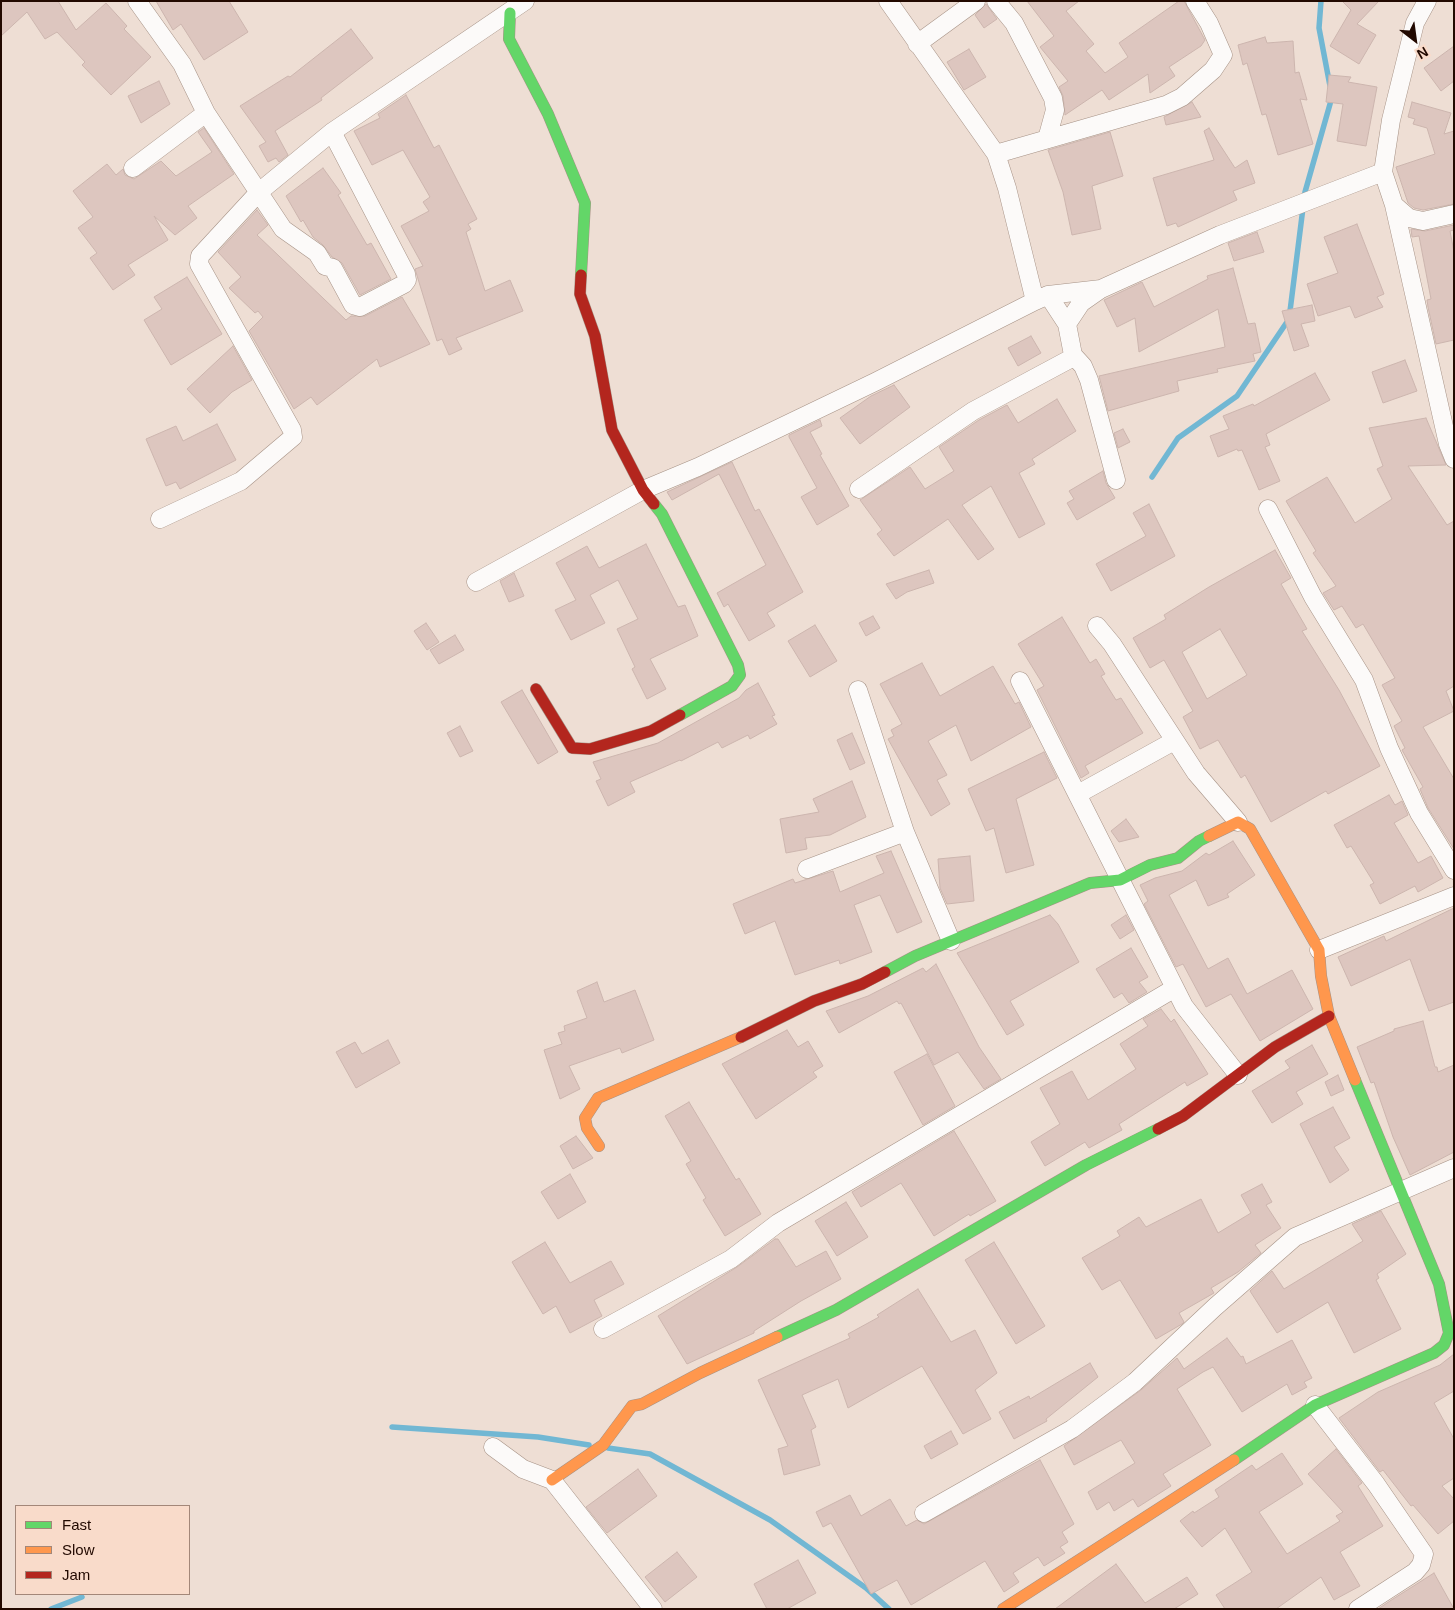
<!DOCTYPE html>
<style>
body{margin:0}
#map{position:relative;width:1455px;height:1610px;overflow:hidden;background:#eeded4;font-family:Helvetica,sans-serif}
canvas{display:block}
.frame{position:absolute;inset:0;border:2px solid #220900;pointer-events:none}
.legend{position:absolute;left:15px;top:1505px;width:175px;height:90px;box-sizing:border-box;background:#f9dbca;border:1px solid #a38779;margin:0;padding:6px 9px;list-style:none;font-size:15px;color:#220900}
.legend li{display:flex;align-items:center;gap:10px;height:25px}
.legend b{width:25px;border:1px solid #a38779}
.north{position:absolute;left:1390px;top:15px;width:50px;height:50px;-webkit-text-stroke:4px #f9dbca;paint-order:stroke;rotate:150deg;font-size:14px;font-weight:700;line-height:20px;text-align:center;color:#220900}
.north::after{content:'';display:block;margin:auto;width:18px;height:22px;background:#220900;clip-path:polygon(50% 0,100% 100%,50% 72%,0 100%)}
</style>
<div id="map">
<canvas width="1455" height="1610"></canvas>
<div class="frame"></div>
<ul class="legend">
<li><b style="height:6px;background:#63d668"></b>Fast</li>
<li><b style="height:6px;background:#ff974d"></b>Slow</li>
<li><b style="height:6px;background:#b3261e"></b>Jam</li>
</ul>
<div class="north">N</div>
</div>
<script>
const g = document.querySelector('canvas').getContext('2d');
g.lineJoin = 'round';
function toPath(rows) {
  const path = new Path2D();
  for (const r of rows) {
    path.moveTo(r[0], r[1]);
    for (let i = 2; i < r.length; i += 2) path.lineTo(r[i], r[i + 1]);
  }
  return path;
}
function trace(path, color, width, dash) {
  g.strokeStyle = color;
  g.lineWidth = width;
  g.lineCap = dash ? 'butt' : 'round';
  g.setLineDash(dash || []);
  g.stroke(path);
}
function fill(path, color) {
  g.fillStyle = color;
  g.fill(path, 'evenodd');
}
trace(toPath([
 [1321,1,1319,28,1330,86],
 [1152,477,1178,438,1237,396,1289,319,1305,192,1332,97],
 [392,1427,538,1437,589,1445],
 [608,1448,650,1454,770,1520,866,1588,889,1609],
 [51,1609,82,1597]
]), '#71b7d3', 5.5);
const building = toPath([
 [1,1,58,1,76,30,106,3,127,26,124,29,151,57,111,95,82,65,85,62,57,32,45,39,27,12,1,36,1,1],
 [156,1,229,1,248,32,204,60,181,24,173,30,156,1],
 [1027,1,1079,1,1066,11,1094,44,1086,51,1105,73,1128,57,1119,43,1179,1,1184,1,1205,40,1201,46,1169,67,1175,76,1150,93,1148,74,1109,100,1102,90,1065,115,1063,96,1059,87,1068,81,1040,47,1054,36,1027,1],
 [1342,1,1379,1,1357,24,1376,35,1359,64,1330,46,1351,10,1342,1],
 [986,4,997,19,984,28,975,15,986,4],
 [351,29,373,58,321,98,322,100,275,131,288,155,279,162,276,158,268,162,259,146,266,142,240,106,288,76,290,77,351,29],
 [1265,37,1267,43,1293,41,1295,73,1299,72,1307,100,1300,99,1313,144,1278,155,1266,114,1262,115,1247,63,1243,65,1238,45,1265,37],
 [1454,46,1454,81,1441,91,1424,68,1454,46],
 [969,49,986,77,964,90,947,62,969,49],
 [1329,75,1351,77,1348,82,1377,87,1366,146,1337,141,1343,104,1326,102,1329,75],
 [159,81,170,104,141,123,128,96,159,81],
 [406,95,434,148,439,145,477,219,468,224,471,229,466,232,485,291,510,280,523,311,456,338,462,349,449,355,442,339,437,341,415,269,423,266,401,226,429,211,423,202,430,197,403,150,372,165,354,131,380,118,378,114,406,95],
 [1192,102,1201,117,1166,125,1164,117,1192,102],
 [1412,102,1451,113,1444,134,1454,131,1454,204,1423,210,1414,208,1408,203,1396,167,1435,154,1427,128,1413,124,1415,119,1408,117,1412,102],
 [204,128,234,174,188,206,197,218,175,235,154,216,168,240,128,265,135,275,113,290,90,258,97,253,78,228,93,217,73,191,107,164,116,175,123,169,125,175,134,179,161,161,176,176,212,152,198,132,204,128],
 [1209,128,1235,168,1247,160,1255,183,1233,191,1237,200,1178,227,1176,223,1167,226,1153,178,1214,160,1204,131,1209,128],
 [1110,132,1123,176,1092,186,1101,229,1072,235,1063,192,1048,150,1110,132],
 [323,168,341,193,338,195,367,245,371,243,391,279,360,295,342,263,332,257,323,245,313,237,303,220,301,222,286,196,323,168],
 [257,210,268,225,257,235,346,320,351,316,365,316,402,297,430,344,380,367,377,359,317,405,311,397,294,409,249,331,263,317,258,311,255,313,229,288,241,277,218,252,257,210],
 [1357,224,1384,294,1377,297,1383,307,1355,318,1350,306,1318,316,1307,284,1338,273,1324,237,1357,224],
 [1454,225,1454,230,1450,231,1454,252,1454,340,1436,344,1428,307,1427,300,1431,299,1419,236,1412,237,1411,229,1425,231,1454,225],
 [1257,232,1264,252,1234,261,1228,243,1257,232],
 [1233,268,1248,324,1255,323,1261,352,1253,354,1255,361,1217,369,1218,372,1177,381,1179,391,1108,411,1099,376,1225,347,1218,309,1139,352,1135,318,1117,327,1104,300,1142,282,1154,307,1208,279,1207,276,1233,268],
 [187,277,222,334,171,365,144,320,162,309,154,297,187,277],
 [1312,305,1315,321,1301,324,1309,346,1294,351,1282,311,1312,305],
 [1031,336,1041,353,1018,366,1008,348,1031,336],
 [233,346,252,380,232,392,210,413,187,389,233,346],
 [1405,360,1417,391,1383,403,1372,372,1405,360],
 [1315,373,1330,400,1266,434,1270,445,1265,447,1280,481,1259,490,1242,450,1238,451,1237,449,1218,457,1210,436,1229,429,1223,416,1253,404,1254,406,1315,373],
 [894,385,910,407,860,444,840,418,871,396,894,385],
 [1057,399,1076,431,1032,459,1035,464,1019,473,1045,524,1019,538,991,486,962,505,994,549,978,560,948,519,894,556,877,534,882,530,860,500,910,467,925,489,954,471,939,447,979,420,1007,405,1018,423,1057,399],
 [1426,418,1446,465,1408,466,1447,525,1454,521,1454,686,1446,691,1454,711,1423,727,1454,779,1454,849,1428,808,1420,789,1423,787,1402,750,1405,748,1394,726,1402,721,1382,685,1395,678,1363,624,1356,628,1342,606,1334,610,1323,593,1336,586,1313,553,1316,551,1286,501,1327,477,1355,523,1392,499,1377,469,1383,466,1369,428,1426,418],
 [820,420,822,426,810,432,822,454,820,455,849,506,817,525,801,497,817,488,789,437,789,435,820,420],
 [217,424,236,460,180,489,176,482,166,486,146,439,176,426,183,441,217,424],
 [1123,429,1130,442,1118,448,1114,433,1123,429],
 [732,462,755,511,759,509,803,592,767,613,775,626,749,641,728,604,724,607,717,593,766,565,719,474,672,500,667,492,732,462],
 [1103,471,1106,483,1115,498,1077,520,1067,503,1074,499,1069,491,1103,471],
 [1149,504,1175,556,1111,591,1096,564,1146,536,1133,513,1149,504],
 [646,544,678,607,685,605,698,636,650,659,666,689,647,699,632,669,635,667,617,629,638,619,618,580,590,595,605,623,571,640,555,610,576,600,556,563,587,546,599,568,646,544],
 [1275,550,1291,578,1281,584,1307,629,1302,631,1339,690,1380,766,1328,794,1326,791,1271,822,1245,775,1241,778,1218,740,1200,749,1183,717,1193,711,1164,660,1150,668,1133,638,1166,619,1164,615,1209,587,1275,550],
 [1220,629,1247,675,1207,699,1182,652,1220,629],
 [929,570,934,583,907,592,896,599,886,584,929,570],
 [514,573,524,596,509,602,500,581,514,573],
 [873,616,880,628,866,636,859,623,873,616],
 [1062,617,1090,663,1096,659,1105,674,1101,676,1116,700,1121,698,1143,733,1085,766,1089,773,1081,778,1037,690,1044,686,1018,644,1062,617],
 [426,623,439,642,427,650,414,631,426,623],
 [815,625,837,661,810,677,788,641,815,625],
 [455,635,464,650,439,664,430,650,455,635],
 [922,663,940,696,993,666,1015,704,1019,702,1031,727,971,761,956,725,928,741,947,775,937,780,950,804,931,816,888,739,894,736,891,730,902,724,880,684,922,663],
 [758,683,775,715,772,716,777,724,750,739,748,735,722,748,718,742,681,761,680,760,630,782,635,792,608,806,596,781,601,779,593,762,658,743,739,698,746,690,758,683],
 [522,690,558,752,538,764,501,702,522,690],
 [460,726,473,751,460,757,447,733,460,726],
 [852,733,865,763,850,770,837,740,852,733],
 [1044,752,1057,778,1016,799,1034,865,1006,873,994,828,986,831,968,789,1044,752],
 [852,781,866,817,830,835,805,838,807,849,786,853,780,819,819,812,813,799,852,781],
 [1389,795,1395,805,1402,801,1408,815,1394,823,1418,863,1431,856,1443,878,1418,892,1415,886,1380,904,1370,885,1374,883,1351,846,1347,848,1334,825,1389,795],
 [1126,819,1139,837,1119,842,1111,831,1126,819],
 [1233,841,1255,875,1227,894,1229,897,1208,906,1196,880,1169,895,1208,969,1228,958,1247,994,1292,970,1313,1009,1260,1041,1231,994,1206,1007,1183,964,1176,967,1144,904,1148,901,1140,885,1155,878,1182,871,1206,853,1209,855,1233,841],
 [891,851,922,922,897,933,880,895,854,905,872,952,840,964,839,960,795,975,775,921,745,934,733,904,793,879,795,883,833,871,840,892,884,873,876,856,891,851],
 [970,856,974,901,947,904,940,888,938,859,970,856],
 [1454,908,1454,1002,1429,1011,1410,959,1351,986,1338,957,1384,936,1386,941,1454,908],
 [1050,915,1058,924,1079,962,1010,1001,1024,1025,1007,1035,957,953,1050,915],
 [1126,915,1134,930,1120,939,1111,925,1126,915],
 [1131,948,1148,977,1139,982,1147,992,1129,1003,1122,993,1114,998,1096,969,1131,948],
 [936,964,979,1047,1001,1079,984,1089,958,1052,934,1065,901,1003,899,1004,897,1001,839,1033,826,1011,868,996,923,968,926,972,936,964],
 [597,982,604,1002,635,990,654,1040,622,1053,620,1048,569,1066,580,1089,560,1099,544,1050,562,1044,558,1033,565,1031,564,1026,587,1018,577,991,597,982],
 [1161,1009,1171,1022,1174,1019,1208,1074,1187,1086,1185,1082,1119,1124,1122,1130,1089,1148,1085,1142,1045,1166,1031,1142,1060,1124,1040,1088,1072,1071,1088,1100,1136,1069,1120,1044,1148,1026,1143,1019,1161,1009],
 [1423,1021,1435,1067,1437,1067,1438,1072,1454,1065,1454,1152,1410,1175,1393,1137,1374,1082,1371,1083,1357,1047,1394,1031,1394,1029,1423,1021],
 [787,1030,798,1047,808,1041,823,1066,813,1072,817,1077,756,1119,722,1064,787,1030],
 [388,1040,400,1063,356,1088,336,1052,355,1042,362,1054,388,1040],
 [1312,1045,1328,1074,1296,1092,1303,1104,1272,1123,1252,1091,1290,1068,1285,1061,1312,1045],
 [927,1054,955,1106,923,1125,894,1072,927,1054],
 [1338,1075,1344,1090,1331,1096,1325,1082,1338,1075],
 [689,1102,736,1180,739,1178,761,1214,725,1236,703,1200,706,1198,686,1164,691,1161,665,1116,689,1102],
 [1333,1107,1350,1138,1334,1147,1349,1170,1330,1183,1300,1124,1333,1107],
 [954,1131,996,1201,970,1216,969,1214,934,1236,901,1183,861,1207,852,1192,954,1131],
 [576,1136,593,1158,573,1169,560,1146,576,1136],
 [570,1174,586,1202,558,1219,541,1192,570,1174],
 [1262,1184,1272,1202,1266,1205,1281,1228,1255,1245,1261,1253,1238,1272,1211,1288,1214,1293,1179,1313,1184,1322,1182,1324,1156,1339,1120,1280,1102,1290,1082,1258,1120,1236,1117,1231,1139,1217,1146,1227,1201,1199,1218,1233,1251,1213,1241,1195,1262,1184],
 [846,1202,868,1237,837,1256,815,1221,846,1202],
 [1381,1211,1406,1254,1377,1274,1379,1278,1376,1280,1401,1329,1354,1353,1328,1302,1277,1333,1250,1291,1272,1271,1284,1289,1363,1241,1352,1224,1381,1211],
 [775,1239,778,1239,796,1267,826,1251,841,1279,801,1301,754,1331,754,1333,687,1364,658,1316,737,1267,775,1239],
 [545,1242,570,1283,611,1261,624,1284,594,1300,602,1316,570,1333,556,1306,543,1314,512,1262,545,1242],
 [994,1242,1045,1326,1016,1344,965,1260,994,1242],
 [918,1289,951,1342,975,1330,997,1373,975,1390,991,1419,963,1434,922,1366,848,1408,838,1379,802,1395,816,1427,811,1430,820,1465,784,1475,778,1449,788,1446,758,1380,850,1338,848,1334,879,1317,877,1315,918,1289],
 [1227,1338,1241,1357,1243,1356,1246,1364,1292,1340,1312,1378,1304,1382,1307,1387,1292,1395,1287,1384,1242,1412,1213,1367,1203,1372,1177,1389,1211,1445,1163,1474,1171,1486,1138,1507,1133,1499,1114,1511,1109,1502,1097,1510,1088,1492,1135,1463,1121,1440,1074,1465,1064,1446,1141,1390,1177,1358,1184,1369,1227,1338],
 [1454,1354,1454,1391,1434,1403,1454,1439,1454,1478,1442,1486,1454,1499,1454,1521,1438,1534,1413,1505,1411,1506,1383,1470,1380,1472,1339,1418,1378,1392,1440,1365,1454,1354],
 [1090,1363,1098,1377,1046,1419,1047,1421,1014,1439,999,1412,1029,1396,1030,1399,1090,1363],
 [951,1431,958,1444,931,1459,924,1446,951,1431],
 [1336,1449,1362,1483,1358,1486,1383,1526,1340,1552,1360,1586,1334,1600,1321,1577,1276,1609,1225,1609,1216,1595,1252,1572,1225,1528,1202,1547,1180,1521,1193,1511,1194,1513,1219,1497,1215,1490,1252,1465,1256,1470,1282,1453,1303,1484,1259,1512,1287,1554,1340,1521,1336,1516,1343,1512,1308,1474,1336,1449],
 [1040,1460,1074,1524,1062,1532,1068,1542,1060,1547,1065,1553,1044,1566,1038,1557,1013,1573,1019,1582,1004,1592,985,1561,911,1605,897,1580,871,1594,831,1523,823,1527,816,1512,850,1495,861,1516,890,1499,906,1526,917,1520,924,1524,1040,1460],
 [638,1469,657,1496,607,1533,586,1507,638,1469],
 [677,1552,697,1577,665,1602,645,1577,677,1552],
 [798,1560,816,1593,787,1609,767,1609,754,1584,798,1560],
 [1116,1564,1145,1603,1187,1577,1198,1594,1174,1609,1055,1609,1116,1564],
 [1434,1573,1454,1609,1378,1609,1393,1599,1434,1573]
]);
fill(building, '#ddc6bf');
trace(building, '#ccb5ae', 1);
const street = toPath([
 [137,1,182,64,206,113,283,229,317,253,325,266,333,268,353,305,360,307,404,284,407,280,406,274,332,132],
 [888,1,996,154,1007,188,1035,301],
 [996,1,1014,23,1053,98,1055,110,1047,139],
 [1427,1,1415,23,1391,120,1383,172,1394,205,1448,444,1454,459],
 [917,44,976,1],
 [996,154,1166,105,1182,97,1213,70,1223,55,1209,23,1195,1],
 [133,168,206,113],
 [1394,205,1409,218,1423,221,1454,214],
 [1048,295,1067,324,1073,355,1083,366,1089,380,1116,480],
 [1067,324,1081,303,1101,289,1220,235,1383,172],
 [859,489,973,411,1070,359,1073,355],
 [1268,509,1313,597,1364,680,1389,748,1419,813,1454,870],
 [160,519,241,481,293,437,292,430,199,264,200,256,259,192,332,132,525,1],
 [476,582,643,490,698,467,875,382,1035,301,1048,295,1101,289],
 [1097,626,1112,644,1196,773,1238,822],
 [1020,681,1184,1006,1238,1075],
 [858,690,905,832,951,941],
 [1078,794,1174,741],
 [807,869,905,832],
 [1319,950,1454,896],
 [603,1329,731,1259,778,1223,1175,988],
 [1315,1405,1376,1484,1424,1554,1421,1565,1415,1572,1358,1609],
 [493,1447,523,1469,552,1480,653,1609],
 [924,1513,1072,1429,1135,1382,1215,1307,1295,1237,1454,1168]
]);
const fast = toPath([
 [510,13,509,39,548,114,585,203,581,275],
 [654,504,662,514,738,665,740,675,732,686,680,715],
 [885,972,915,956,1090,883,1120,880,1150,865,1178,858,1199,841,1209,836],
 [777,1337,836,1310,1086,1165,1158,1129],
 [1234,1460,1315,1405,1434,1353,1444,1345,1449,1333,1439,1284,1355,1080]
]);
const slow = toPath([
 [1209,836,1238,822,1250,829,1319,950,1321,976,1329,1016,1355,1080],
 [599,1146,587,1128,585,1118,598,1098,741,1037],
 [552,1480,603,1445,632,1406,642,1404,700,1373,777,1337],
 [1003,1609,1234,1460]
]);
const jam = toPath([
 [581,275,580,294,595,336,612,430,643,490,654,504],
 [536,689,572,748,590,749,651,731,680,715],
 [741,1037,814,1001,862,984,885,972],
 [1158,1129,1183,1116,1275,1047,1329,1016]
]);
trace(street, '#a69286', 19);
trace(fast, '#a69286', 12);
trace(slow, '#a69286', 12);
trace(jam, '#a69286', 12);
trace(street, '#fcfaf9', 18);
trace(fast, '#63d668', 11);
trace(slow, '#ff974d', 11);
trace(jam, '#b3261e', 11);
</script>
